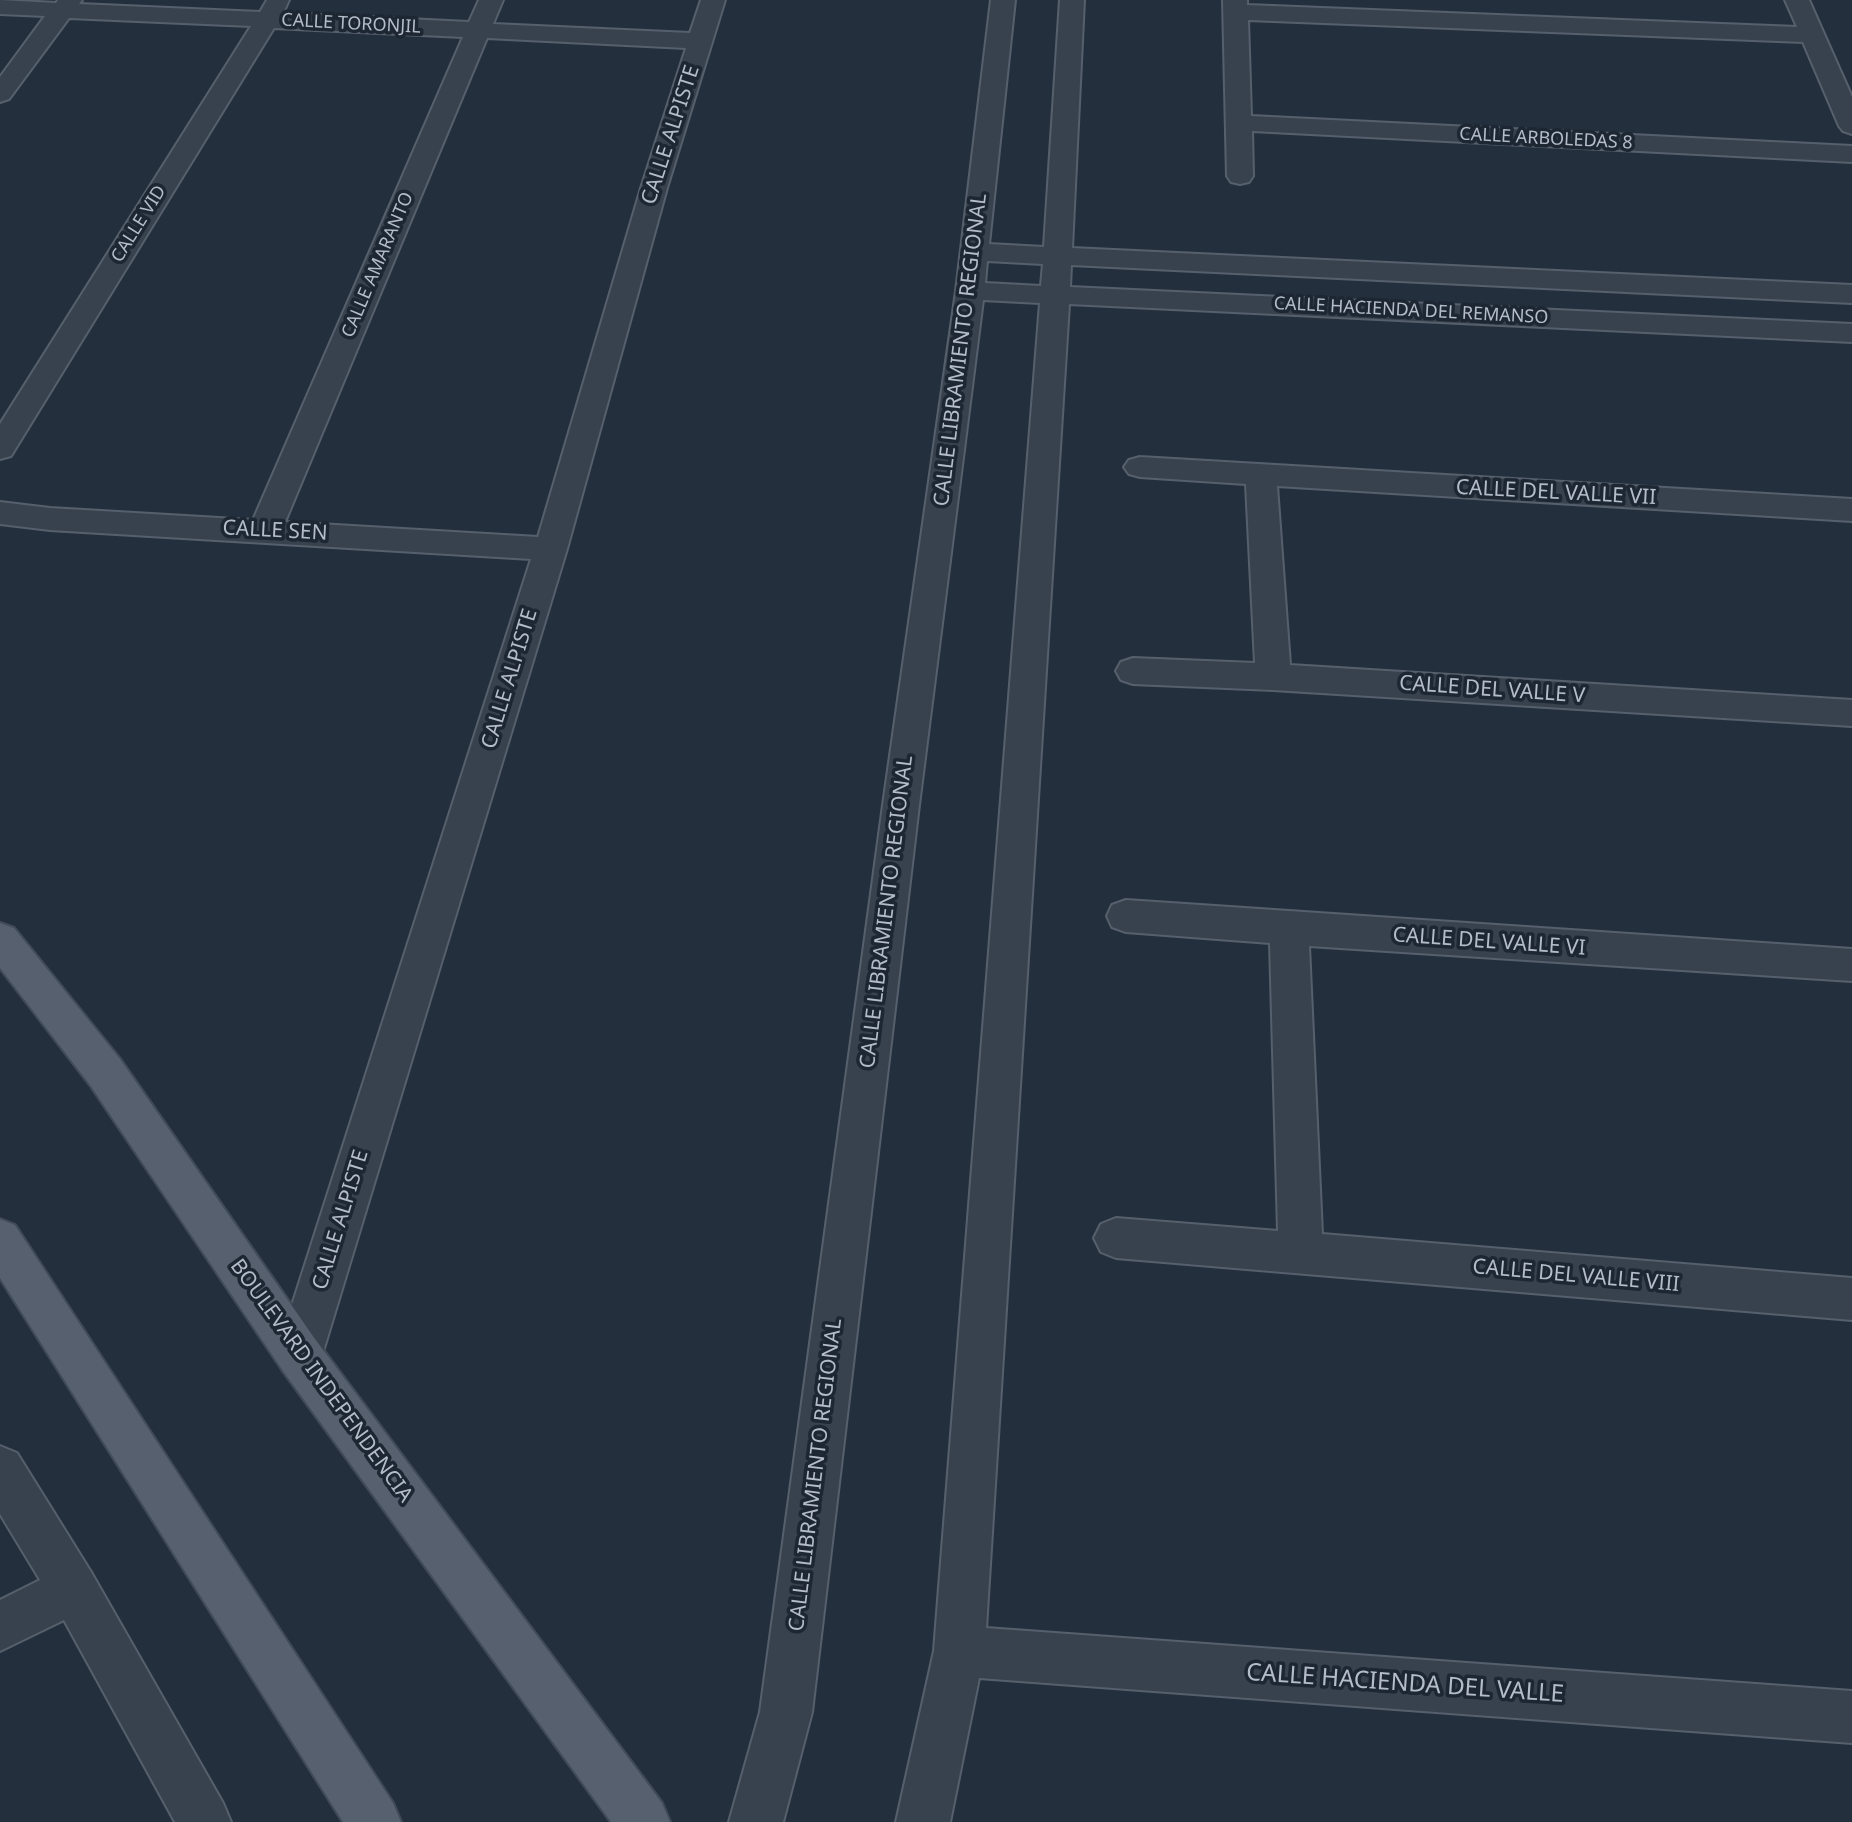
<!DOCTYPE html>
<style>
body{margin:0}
canvas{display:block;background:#242f3e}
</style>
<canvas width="1852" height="1822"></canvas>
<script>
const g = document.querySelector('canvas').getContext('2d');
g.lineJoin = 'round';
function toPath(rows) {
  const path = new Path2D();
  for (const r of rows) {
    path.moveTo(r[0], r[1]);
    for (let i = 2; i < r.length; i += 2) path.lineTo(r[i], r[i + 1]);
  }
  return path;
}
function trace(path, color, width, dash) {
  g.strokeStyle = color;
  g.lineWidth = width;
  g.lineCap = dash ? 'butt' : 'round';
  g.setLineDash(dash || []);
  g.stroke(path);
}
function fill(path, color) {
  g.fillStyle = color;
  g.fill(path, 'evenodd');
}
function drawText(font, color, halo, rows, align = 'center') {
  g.font = font + ' "Noto Sans",sans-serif';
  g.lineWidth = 7;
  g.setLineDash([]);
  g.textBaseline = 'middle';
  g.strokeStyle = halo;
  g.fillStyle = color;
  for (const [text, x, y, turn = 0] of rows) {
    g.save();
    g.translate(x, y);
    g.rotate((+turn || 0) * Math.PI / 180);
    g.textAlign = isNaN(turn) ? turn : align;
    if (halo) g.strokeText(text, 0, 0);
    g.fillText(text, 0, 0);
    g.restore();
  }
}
const minor = toPath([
 [0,0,56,3,58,0,82,0,79,4,260,12,267,0,289,0,283,13,469,22,479,0,503,0,493,24,690,33,701,0,725,0,667,188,567,549,322,1355,315,1371,299,1377,283,1371,276,1355,531,559,50,530,0,524,0,502,50,508,253,520,463,37,274,28,11,456,0,459,0,424,251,26,69,18,9,99,0,102,0,77,45,16,0,14,0,0],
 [487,38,686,48,641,188,538,537,285,522,487,38],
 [991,0,1015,0,989,244,1044,247,1060,0,1084,0,1072,248,1852,285,1852,303,1071,265,1070,287,1852,324,1852,342,1069,304,986,1628,1852,1691,1852,1743,979,1678,950,1822,896,1822,934,1651,1040,303,983,300,919,805,812,1712,783,1822,729,1822,760,1712,883,805,956,291,991,0],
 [987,261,1043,264,1041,286,985,283,987,261],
 [1223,0,1247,0,1247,5,1797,27,1785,0,1809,0,1852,97,1852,134,1843,131,1839,126,1803,42,1248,20,1251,116,1852,146,1852,162,1252,131,1253,176,1249,182,1240,184,1231,182,1227,176,1223,0],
 [1140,457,1852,499,1852,521,1277,486,1290,665,1852,700,1852,726,1273,690,1133,684,1121,680,1116,671,1121,662,1133,658,1255,663,1246,484,1140,477,1129,474,1124,467,1129,460,1140,457],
 [1126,900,1852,949,1852,981,1309,946,1322,1234,1852,1278,1852,1320,1116,1258,1101,1252,1094,1238,1101,1224,1116,1218,1278,1231,1270,943,1126,932,1112,927,1107,916,1112,905,1126,900],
 [0,1446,17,1453,91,1572,223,1803,231,1822,175,1822,64,1620,0,1651,0,1600,40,1580,0,1514,0,1446]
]);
const major = toPath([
 [0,923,14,928,120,1059,315,1339,662,1803,670,1822,611,1822,283,1371,90,1085,0,968,0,923],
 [0,1219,15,1225,393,1803,401,1822,343,1822,0,1278,0,1219]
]);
trace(minor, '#565f6c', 4);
trace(major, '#414a57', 4);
fill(minor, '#38414e');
fill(major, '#56606e');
drawText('18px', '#b4bcc9', '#1d2633', [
 ["CALLE TORONJIL",351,24,3],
 ["CALLE ARBOLEDAS 8",1546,139,3],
 ["CALLE VID",139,224,-58],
 ["CALLE AMARANTO",378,265,-67],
 ["CALLE HACIENDA DEL REMANSO",1411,311,3]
]);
drawText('21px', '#b4bcc9', '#1d2633', [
 ["CALLE ALPISTE",671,135,-72],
 ["CALLE LIBRAMIENTO REGIONAL",961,350,-83],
 ["CALLE DEL VALLE VII",1556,493,3],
 ["CALLE SEN",275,531,3],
 ["CALLE ALPISTE",510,679,-73],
 ["CALLE DEL VALLE V",1492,690,4],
 ["CALLE LIBRAMIENTO REGIONAL",887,912,-83],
 ["CALLE DEL VALLE VI",1489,942,4],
 ["CALLE ALPISTE",341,1220,-73],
 ["CALLE DEL VALLE VIII",1576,1276,5],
 ["BOULEVARD INDEPENDENCIA",321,1381,54],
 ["CALLE LIBRAMIENTO REGIONAL",816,1475,-83]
]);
drawText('24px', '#b4bcc9', '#1d2633', [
 ["CALLE HACIENDA DEL VALLE",1405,1684,4]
]);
</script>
